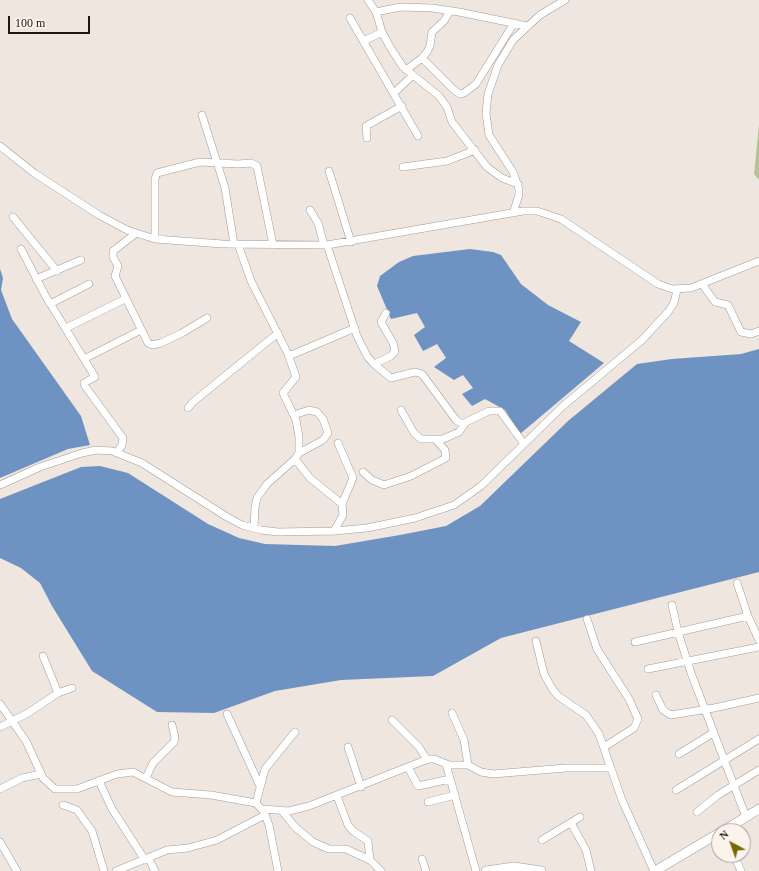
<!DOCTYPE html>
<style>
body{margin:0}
#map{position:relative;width:759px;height:871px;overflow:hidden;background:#efe6df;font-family:"Times New Roman",serif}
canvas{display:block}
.north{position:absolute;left:711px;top:823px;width:40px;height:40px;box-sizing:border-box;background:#fcf3ed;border:1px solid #a29b97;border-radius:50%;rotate:319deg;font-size:11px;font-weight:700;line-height:16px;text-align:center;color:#1b1816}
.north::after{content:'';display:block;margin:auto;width:14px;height:18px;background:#7a6800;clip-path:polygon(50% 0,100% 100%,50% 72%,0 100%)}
.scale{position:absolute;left:8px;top:16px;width:82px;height:18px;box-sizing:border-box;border:2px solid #1b1816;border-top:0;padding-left:5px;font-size:12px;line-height:14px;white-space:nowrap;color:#1b1816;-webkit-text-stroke:3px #fcf3ed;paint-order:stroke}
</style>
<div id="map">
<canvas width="759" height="871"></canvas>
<div class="north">N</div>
<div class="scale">100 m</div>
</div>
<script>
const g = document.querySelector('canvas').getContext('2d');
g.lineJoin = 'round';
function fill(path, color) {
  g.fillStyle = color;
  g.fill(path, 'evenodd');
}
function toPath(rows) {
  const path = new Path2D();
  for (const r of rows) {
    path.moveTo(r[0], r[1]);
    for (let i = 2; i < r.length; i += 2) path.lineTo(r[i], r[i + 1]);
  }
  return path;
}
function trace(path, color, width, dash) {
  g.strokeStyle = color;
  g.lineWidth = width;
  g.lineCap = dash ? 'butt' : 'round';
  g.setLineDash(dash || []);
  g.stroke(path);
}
fill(toPath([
 [759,125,759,180,754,174]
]), '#b4c294');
fill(toPath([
 [470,249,493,252,501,255,521,284,548,305,581,322,569,341,604,363,520,434,505,410,485,399,472,406,462,394,473,388,463,375,454,380,434,367,446,358,437,344,423,351,414,335,425,327,417,313,391,319,377,286,380,276,399,262,413,256],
 [0,269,3,278,1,290,12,319,81,416,90,445,68,449,0,478],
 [759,349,759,572,501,638,433,676,341,680,275,691,214,713,157,712,92,671,52,606,40,583,21,568,0,558,0,499,81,467,100,466,128,473,208,524,239,538,265,544,335,546,400,535,446,526,480,506,568,421,637,364,672,359,741,354]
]), '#6e93c2');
const minor = toPath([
 [368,0,376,12,382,32,390,47,403,67,439,96,447,107,452,122,487,167,502,178,518,184],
 [376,12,400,7,432,8,459,12,527,26],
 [350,18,418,136],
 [364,41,382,32],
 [422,58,454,90,460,94,464,93,476,84,514,23],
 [406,70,422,58,427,52,430,46,432,32,444,21,450,11],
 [394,93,413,75],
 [202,115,225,188,234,244],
 [367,138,366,126,402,106],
 [0,146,34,173,99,215,127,230,155,239,223,244,327,245,523,211,537,211,561,219,658,284,672,289,691,288,759,261],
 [403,167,447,161,475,150],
 [329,171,351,242],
 [310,210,318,223,324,245],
 [513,213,519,195,519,189,513,172,489,135,486,113,488,94,498,65,513,40,540,15,565,0],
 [13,217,57,271],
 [135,234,113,251,113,257,118,266,115,276,148,343,153,345,161,343,182,333,207,318],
 [155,239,155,179,157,173,200,162,238,164,251,163,257,166,273,245],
 [238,244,251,281,288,354,296,377,283,393,296,420,299,437,299,453,295,459,267,484,257,498,255,507,254,528],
 [327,245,357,336,367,356,374,364,391,378,415,372,422,374,456,420,462,424,489,411,500,411,524,444],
 [21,249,45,295,95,377,84,383,85,386,123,438,122,445,117,452],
 [36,279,81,260],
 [702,284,715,302,728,305,741,332,751,334,759,331],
 [50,304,89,284],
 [66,328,125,299],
 [289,356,355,328],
 [84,359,141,330],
 [374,364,391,356,395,351,393,343,381,322,386,313],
 [188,408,193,402,278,333],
 [401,410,414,433,421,439,443,439,459,432,465,423],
 [294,415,309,410,317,412,323,419,328,433,323,440,299,453],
 [338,443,353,478,342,504],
 [295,459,310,478,342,504,343,515,334,531],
 [363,472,372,480,384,485,411,476,446,458,445,450,436,440],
 [0,485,40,467,82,453,96,450,112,451,142,463,227,517,242,525,261,530,278,532,334,531,367,528,415,518,454,505,481,486,563,406,642,340,668,312,674,303,677,290],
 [737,583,748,616,759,640],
 [672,605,678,632,691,673,746,817],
 [587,619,597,649,629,699,638,719,634,728,604,747],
 [536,641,544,674,553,690,558,696,586,715,599,734,622,800,654,871],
 [635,642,748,616],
 [43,656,58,693],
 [648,669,759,647],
 [656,695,663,710,671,715,714,708,759,698],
 [0,704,26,741,43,778,55,789,77,789,117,774,133,772,172,792,211,795,256,803,264,812,269,825,278,871],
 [452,713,464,740,468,765],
 [227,714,260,786],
 [392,720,419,747,427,760],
 [0,727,28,713,58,693,72,688],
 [348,747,361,787],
 [679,754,713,733],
 [446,764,476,871],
 [408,767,418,786,450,779],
 [146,778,153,763,174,742,175,737,172,725],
 [99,781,112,809,145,860],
 [0,789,22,778,41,774],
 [676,790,759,739],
 [337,796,348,825,353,831,368,841,370,860],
 [428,802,455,795],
 [256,803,265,769,295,732],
 [63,805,77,810,92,831,104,871],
 [262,809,289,811,309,806,428,759,434,759,449,765,468,765,481,772,493,774,566,768,610,768],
 [282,811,295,827,313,842,329,849,346,849,370,860,381,871],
 [697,812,718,795,759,770],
 [571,823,586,850,591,871],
 [542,840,580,817],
 [0,842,17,871],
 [734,855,741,871],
 [149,859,155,871],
 [422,859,426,871],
 [116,871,167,850,188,848,217,840,265,815]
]);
const major = toPath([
 [723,831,759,809],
 [486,871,514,867,541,871],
 [655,871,719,833]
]);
trace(minor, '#a39b95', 8);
trace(major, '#a39b95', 10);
trace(minor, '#fff', 7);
trace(major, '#fff', 9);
</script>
